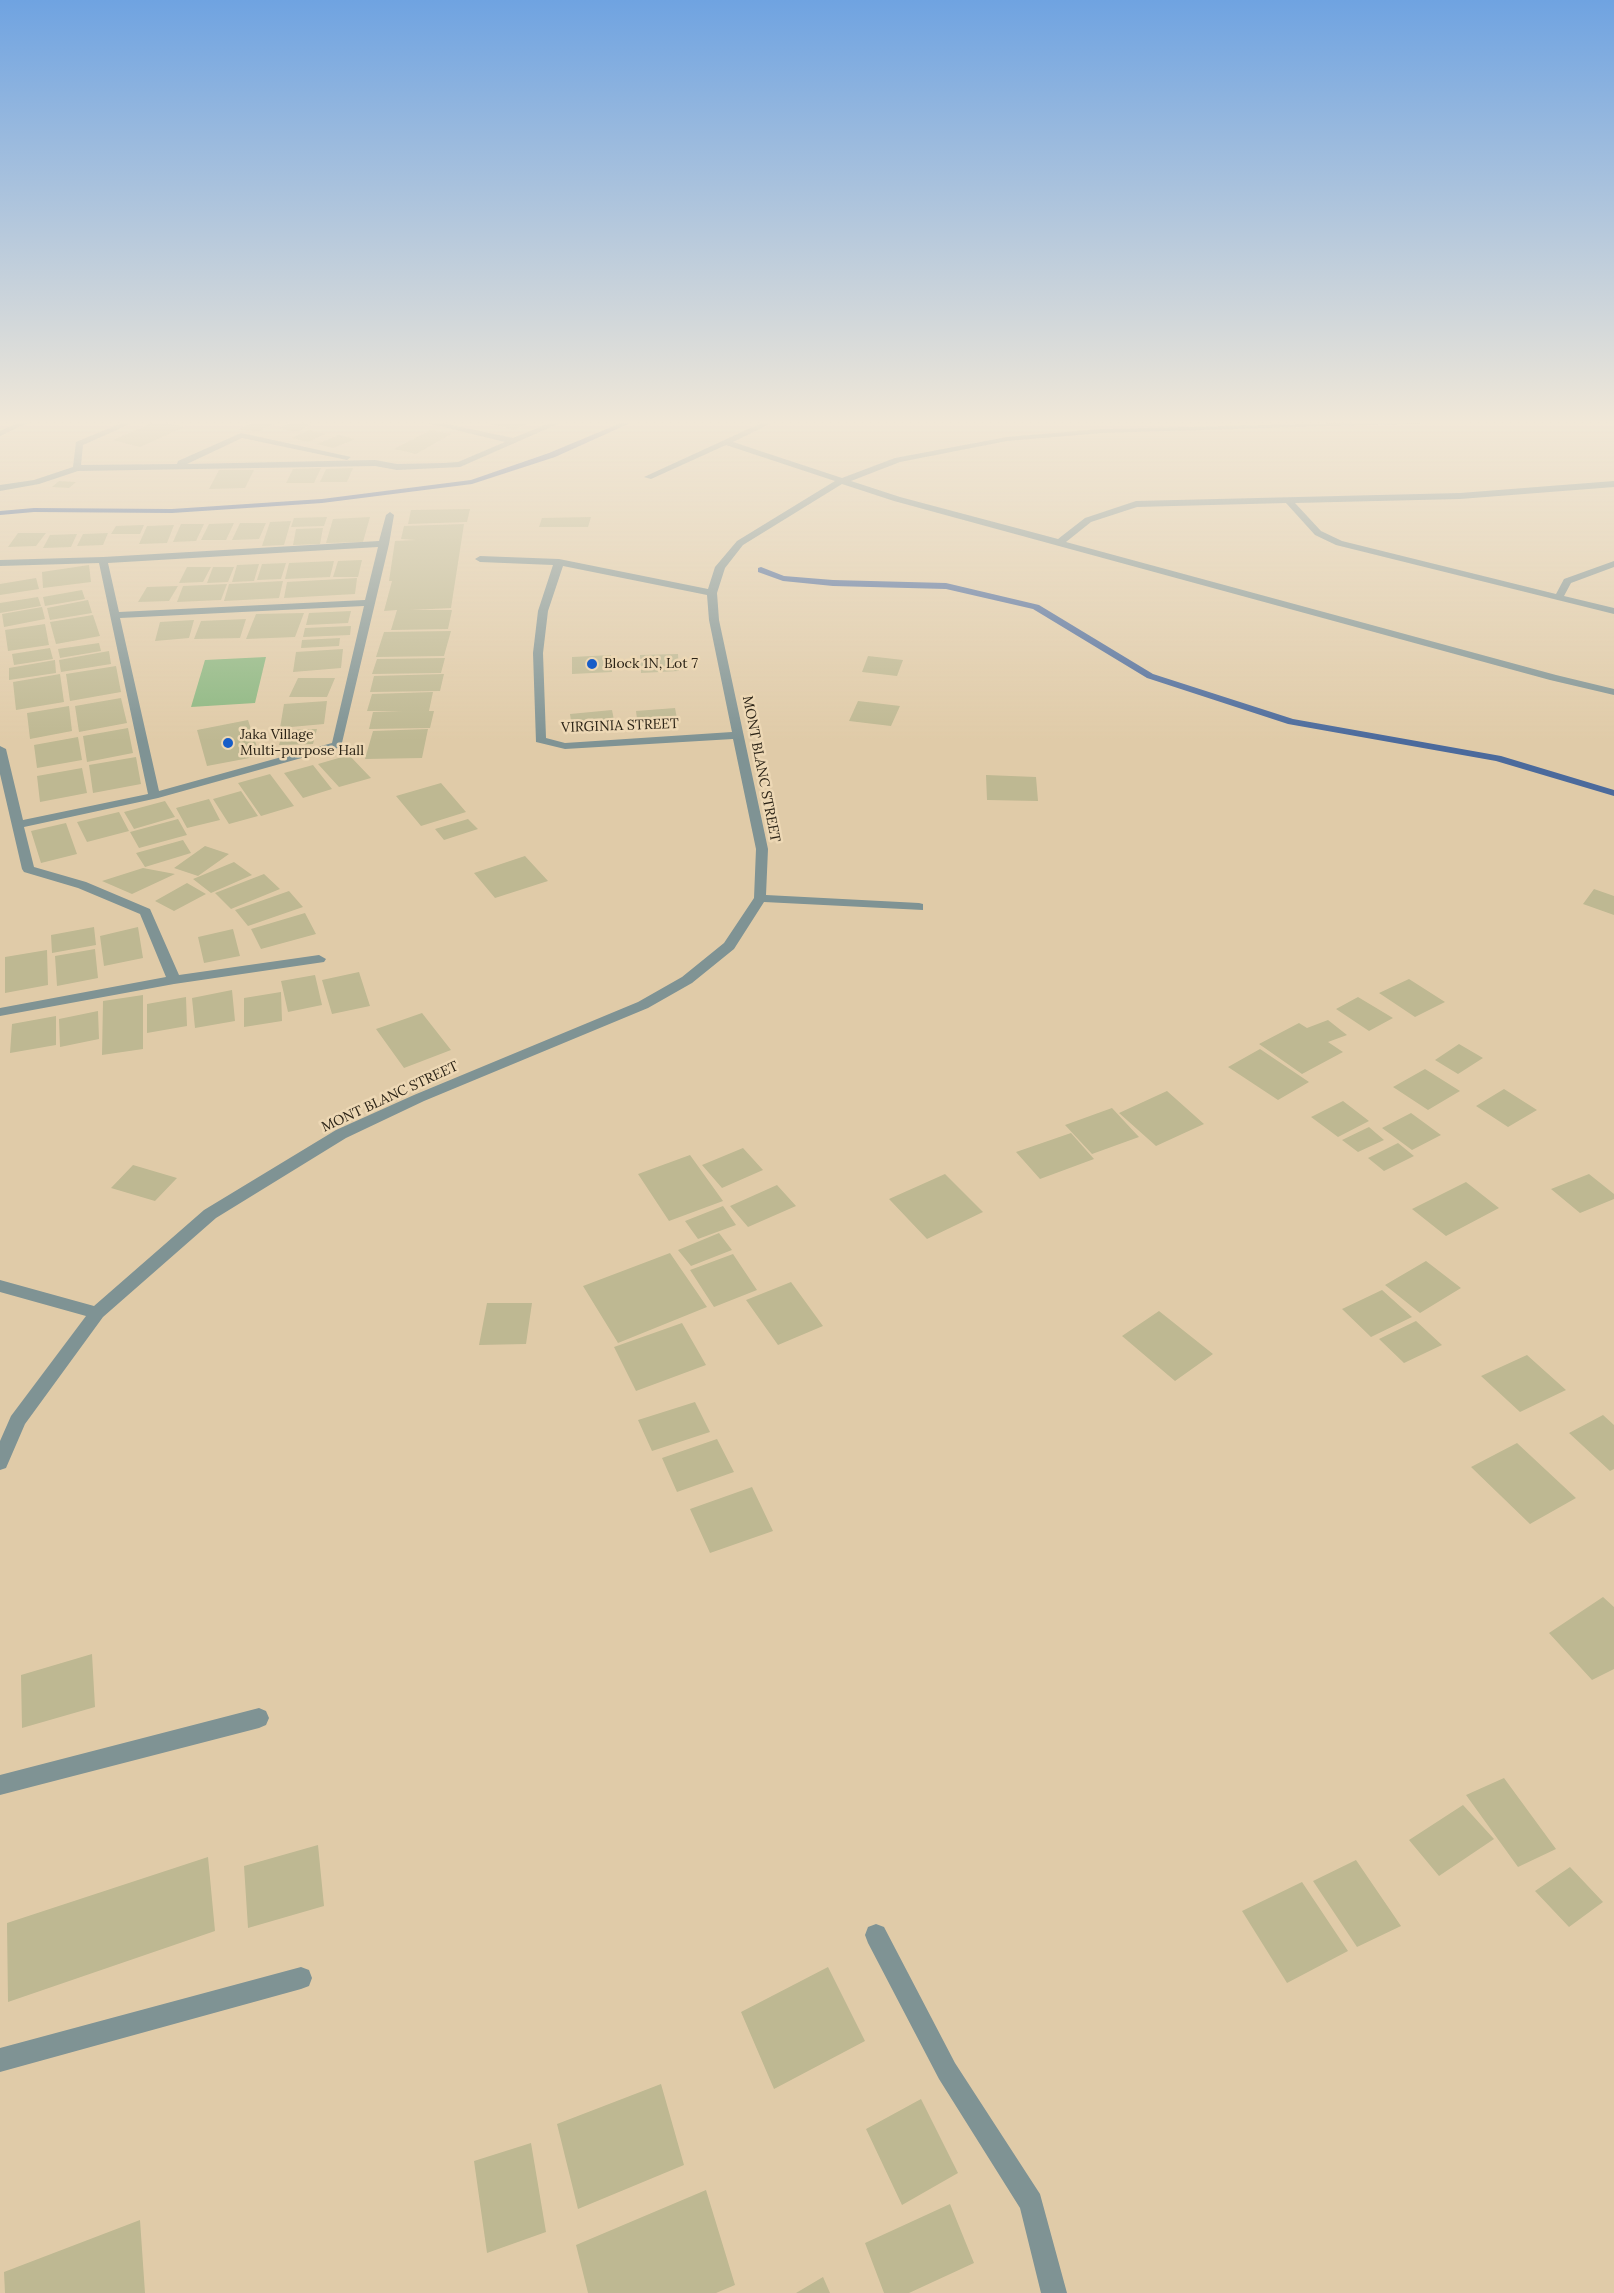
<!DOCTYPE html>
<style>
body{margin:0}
canvas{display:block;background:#e0cba8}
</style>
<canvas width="1614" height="2293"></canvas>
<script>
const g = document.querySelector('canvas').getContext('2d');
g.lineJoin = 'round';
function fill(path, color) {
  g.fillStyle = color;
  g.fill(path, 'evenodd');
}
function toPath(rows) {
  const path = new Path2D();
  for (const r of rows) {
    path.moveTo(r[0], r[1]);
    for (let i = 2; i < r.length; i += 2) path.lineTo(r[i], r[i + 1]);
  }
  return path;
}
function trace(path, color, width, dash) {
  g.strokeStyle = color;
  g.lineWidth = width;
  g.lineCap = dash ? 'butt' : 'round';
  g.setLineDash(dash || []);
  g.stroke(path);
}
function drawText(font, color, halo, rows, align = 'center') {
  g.font = font + ' Lora,serif';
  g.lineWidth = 5;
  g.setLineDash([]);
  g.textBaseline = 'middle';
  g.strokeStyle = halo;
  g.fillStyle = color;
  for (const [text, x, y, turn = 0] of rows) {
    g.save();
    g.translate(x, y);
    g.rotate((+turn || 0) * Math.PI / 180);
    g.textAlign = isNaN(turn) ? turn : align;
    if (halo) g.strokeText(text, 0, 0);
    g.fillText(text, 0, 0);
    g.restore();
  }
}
fill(toPath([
 [266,657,255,703,191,707,205,660]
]), '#8cb781');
fill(toPath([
 [628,420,637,420,555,457,472,484,322,503,172,513,34,512,0,515,0,511,34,508,172,509,322,499,471,480,549,453,628,420],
 [761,567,784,576,833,580,946,583,1039,605,1153,674,1293,719,1501,756,1614,790,1614,796,1496,761,1288,724,1147,678,1033,609,946,589,833,586,783,581,758,572,758,568,761,567]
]), '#4b6a9c');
fill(toPath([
 [258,420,276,423,257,432,239,429],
 [500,420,527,420,532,421,515,430,491,424],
 [157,421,184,427,140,447,113,440],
 [294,421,311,425,296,432,279,428],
 [309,430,325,434,308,442,292,438],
 [431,430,451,434,416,454,394,449],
 [339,435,355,439,333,448,317,444],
 [321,468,314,483,286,483,293,469],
 [353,468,347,482,320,482,326,469],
 [219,470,254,470,245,488,209,489],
 [59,481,76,482,69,488,52,487],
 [470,509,467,522,408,524,411,510],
 [327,517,324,526,291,527,294,518],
 [370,517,363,542,326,543,333,519],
 [591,517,588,527,539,527,542,518],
 [291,521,284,545,262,546,270,522],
 [234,523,226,540,201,540,209,524],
 [240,523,266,523,259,539,232,540],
 [181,524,204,524,196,541,173,542],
 [464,524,451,608,410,610,452,610,448,629,391,630,397,610,384,611,392,581,389,581,395,541,416,540,401,539,404,526],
 [144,525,140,534,111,534,116,526],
 [174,525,167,543,139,544,147,526],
 [323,528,320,544,293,545,296,529],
 [18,533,46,533,36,546,8,547],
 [108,533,103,545,77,546,83,534],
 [77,534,71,547,43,548,50,535],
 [362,560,358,577,333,577,338,561],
 [334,561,330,577,285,579,289,563],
 [286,563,281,579,257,580,262,564],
 [259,564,254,581,232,582,237,565],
 [89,565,91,582,43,588,42,572],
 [187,567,211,567,203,582,179,583],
 [213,567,234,567,228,582,207,583],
 [36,578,39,589,0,595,0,584],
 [357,578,355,594,284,598,287,582],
 [283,581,279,598,224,601,229,584],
 [227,584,221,600,177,602,183,586],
 [178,586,169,601,138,602,147,587],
 [82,590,85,599,45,606,43,597],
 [38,597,41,606,0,613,0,603],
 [88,600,92,613,50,620,47,608],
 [42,607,45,619,4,627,2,614],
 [351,611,348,623,306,625,309,613],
 [304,613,295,637,246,639,256,614],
 [93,615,100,636,56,644,50,622],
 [246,619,240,638,194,639,201,621],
 [194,620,189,638,155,641,160,622],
 [45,624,49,645,8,651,5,630],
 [351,626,350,635,303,637,305,628],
 [451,631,444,656,376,657,384,632],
 [340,638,339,646,301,648,302,640],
 [99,643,101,651,60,658,58,649],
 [50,648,53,659,14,665,12,654],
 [343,649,341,668,293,672,296,652],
 [109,651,111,664,61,672,59,660],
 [678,654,679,671,641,673,640,655],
 [611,655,612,672,572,674,572,657],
 [868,656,903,660,897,676,862,672],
 [445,658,441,673,372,674,377,659],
 [55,660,56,673,9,680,9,668],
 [116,666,121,692,70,701,66,674],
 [60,674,64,702,16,710,13,682],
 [444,674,440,691,370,692,374,676],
 [298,678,335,678,327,697,289,697],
 [433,692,429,711,434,711,430,728,369,729,373,712,402,711,367,711,372,694],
 [121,698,127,723,79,732,75,706],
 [327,701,324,724,280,728,284,704],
 [858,701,900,706,891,726,849,721],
 [69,706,72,731,30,739,27,713],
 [675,708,678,724,638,727,636,711],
 [612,710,616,730,573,734,570,714],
 [248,720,260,756,207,766,197,730],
 [128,728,133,753,87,762,83,736],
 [317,729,313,744,279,745,283,730],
 [428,729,422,758,365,759,373,731],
 [78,737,82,760,37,768,34,745],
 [349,755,371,778,339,787,318,764],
 [136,757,141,784,93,793,89,765],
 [313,765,332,789,303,798,284,773],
 [82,768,87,793,40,802,37,776],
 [270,774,294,806,261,816,238,783],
 [986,775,1036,777,1038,801,987,800],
 [441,783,466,812,421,826,396,796],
 [241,791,258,816,229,824,213,799],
 [209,799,220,820,187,828,176,808],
 [165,801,175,817,134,829,124,812],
 [119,812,129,831,87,842,77,822],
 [178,819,187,835,139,848,130,832],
 [468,819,478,829,444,840,435,829],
 [66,823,77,854,41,863,31,831],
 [183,840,191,853,145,867,136,853],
 [205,846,229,854,198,876,174,868],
 [525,856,548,881,495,898,474,873],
 [234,862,252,875,211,893,193,879],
 [143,868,175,874,132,894,102,881],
 [264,874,280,889,231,909,215,893],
 [187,883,206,894,174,911,155,901],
 [1594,889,1614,896,1614,915,1583,904],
 [289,891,303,907,248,926,235,910],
 [305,913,316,934,261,949,251,929],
 [94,927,96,945,52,953,51,935],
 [138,927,143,958,104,966,100,936],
 [233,929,240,956,204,963,198,937],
 [95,949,98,978,57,986,55,956],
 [47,950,48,985,5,993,5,957],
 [359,972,370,1006,332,1014,322,980],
 [315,975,322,1005,288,1012,281,981],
 [1409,979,1445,1002,1415,1017,1379,993],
 [232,990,235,1021,195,1028,192,998],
 [281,992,282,1021,244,1027,244,998],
 [143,995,143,1049,102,1055,103,1001],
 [186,997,187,1026,147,1033,147,1004],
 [1358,997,1393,1018,1369,1031,1336,1009],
 [98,1011,99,1039,60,1047,59,1019],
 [422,1013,451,1050,404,1068,376,1029],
 [56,1016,56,1045,10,1053,12,1024],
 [1328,1020,1347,1035,1328,1042,1343,1052,1302,1074,1259,1044,1299,1023,1307,1028],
 [1459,1044,1483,1058,1458,1074,1435,1060],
 [1260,1049,1309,1082,1278,1100,1228,1067],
 [1425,1069,1460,1091,1428,1110,1393,1087],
 [1504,1089,1537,1110,1508,1127,1476,1106],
 [1167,1091,1204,1124,1156,1146,1119,1113],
 [1343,1101,1369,1121,1338,1137,1311,1117],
 [1112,1108,1139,1137,1092,1154,1065,1125],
 [1411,1113,1441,1135,1412,1150,1382,1128],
 [1369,1127,1384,1140,1358,1152,1342,1140],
 [1071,1133,1094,1159,1040,1179,1016,1152],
 [1398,1143,1414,1156,1384,1171,1368,1158],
 [743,1148,763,1170,722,1188,702,1165],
 [690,1155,723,1201,669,1221,638,1174],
 [133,1165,177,1178,155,1201,111,1188],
 [945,1174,983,1212,927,1239,889,1199],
 [1589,1174,1614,1194,1614,1199,1580,1213,1551,1189],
 [1466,1182,1499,1208,1446,1236,1412,1209],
 [777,1185,796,1206,748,1227,730,1206],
 [723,1206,736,1225,698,1239,685,1221],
 [719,1233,732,1250,691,1266,678,1250],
 [670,1253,707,1307,618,1343,583,1286],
 [733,1254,757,1290,714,1307,690,1270],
 [1426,1261,1461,1288,1420,1313,1385,1285],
 [791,1282,823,1326,778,1345,746,1300],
 [1382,1290,1412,1317,1371,1337,1342,1309],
 [487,1303,532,1303,526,1344,479,1345],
 [1159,1311,1213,1354,1175,1381,1122,1336],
 [1416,1321,1442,1345,1404,1363,1379,1339],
 [682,1323,706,1365,636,1391,614,1347],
 [1527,1355,1566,1390,1520,1412,1481,1376],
 [695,1402,710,1432,652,1451,638,1420],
 [1603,1415,1614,1425,1614,1469,1610,1471,1569,1433],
 [717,1439,734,1472,677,1492,662,1458],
 [1517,1443,1576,1498,1530,1524,1471,1467],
 [752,1487,773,1531,710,1553,690,1509],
 [1603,1597,1614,1607,1614,1669,1592,1680,1549,1633],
 [92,1654,95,1707,22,1728,21,1675],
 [1504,1778,1556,1849,1518,1867,1466,1795],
 [1463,1805,1494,1839,1439,1876,1409,1840],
 [318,1845,324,1906,248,1928,244,1866],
 [208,1857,215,1931,8,2002,7,1923],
 [1356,1860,1401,1926,1357,1947,1313,1881],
 [1570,1867,1603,1902,1569,1927,1535,1891],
 [1302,1882,1348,1951,1287,1983,1242,1911],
 [828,1967,865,2041,774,2089,741,2012],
 [661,2084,684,2165,578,2209,557,2124],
 [921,2099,958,2173,902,2205,866,2129],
 [531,2143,546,2232,487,2253,474,2161],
 [706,2190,735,2285,716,2293,588,2293,576,2245],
 [950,2204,974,2263,909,2293,884,2293,865,2243],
 [140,2220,145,2293,5,2293,4,2272],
 [823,2277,830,2293,796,2293]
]), '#beb892');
fill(toPath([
 [24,420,34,420,0,436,0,431,24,420],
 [129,420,139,420,83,445,81,465,177,464,178,461,241,433,351,457,347,460,242,438,187,464,375,460,397,464,443,463,458,462,505,442,415,420,428,420,513,438,557,420,567,420,460,467,397,470,375,466,78,471,39,484,0,491,0,485,34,480,73,467,76,442,129,420],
 [768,420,778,420,733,442,842,478,895,458,1007,437,1101,429,1472,420,1468,422,1101,433,1007,441,900,462,851,481,900,497,1058,539,1085,518,1136,501,1460,493,1614,481,1614,487,1460,499,1295,503,1321,531,1342,541,1556,594,1564,579,1614,561,1614,567,1571,583,1564,596,1614,608,1614,614,1336,545,1315,535,1286,503,1137,507,1091,522,1066,542,1556,675,1614,689,1614,695,1550,680,894,501,842,484,743,545,725,568,717,593,719,620,768,849,766,895,919,903,923,904,923,910,764,902,734,949,692,983,648,1008,424,1101,346,1138,216,1218,103,1317,25,1424,6,1468,0,1470,0,1441,11,1416,86,1316,0,1292,0,1280,94,1306,204,1210,336,1130,414,1095,638,1002,682,977,724,943,754,898,756,849,733,739,565,749,536,742,533,653,538,611,553,565,480,562,475,559,480,556,559,559,708,589,715,567,737,541,835,481,726,445,651,479,644,477,768,420],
 [563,566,707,595,709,620,732,732,565,743,546,738,543,653,548,611,563,566],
 [390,512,394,515,389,544,341,747,158,798,24,827,34,867,86,882,150,909,179,975,319,955,326,959,324,962,174,984,0,1016,0,1008,166,977,140,914,78,888,24,872,22,869,0,774,0,746,6,749,23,820,148,794,99,563,0,566,0,560,103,557,379,541,386,515,390,512],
 [378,547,365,600,119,612,108,563,378,547],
 [364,606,332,743,159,791,120,618,364,606],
 [259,1708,266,1711,269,1718,266,1725,259,1728,0,1795,0,1775,259,1708],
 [876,1924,884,1927,955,2063,1040,2194,1067,2293,1041,2293,1020,2208,939,2079,868,1943,865,1935,868,1927,876,1924],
 [301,1967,309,1970,312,1978,309,1986,301,1989,0,2072,0,2048,301,1967]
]), '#7f9394');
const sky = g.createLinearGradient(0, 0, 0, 741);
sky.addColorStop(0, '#6fa3e1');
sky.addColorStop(0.57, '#f1e8d8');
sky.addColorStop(1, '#f1e8d800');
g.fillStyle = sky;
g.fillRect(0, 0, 1614, 741);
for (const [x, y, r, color] of [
 [592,664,6,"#175dc8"],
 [228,743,6,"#175dc8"]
]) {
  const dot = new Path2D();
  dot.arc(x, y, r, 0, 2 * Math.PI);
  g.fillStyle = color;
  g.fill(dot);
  trace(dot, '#edd8b5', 2);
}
drawText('14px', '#2b2316', '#edd8b5', [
 ["Block 1N, Lot 7",604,664],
 ["Jaka Village",240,735],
 ["Multi-purpose Hall",240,751]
], 'left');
drawText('14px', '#2b2316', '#edd8b5', [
 ["VIRGINIA STREET",620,726,-2],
 ["MONT BLANC STREET",761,769,79],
 ["MONT BLANC STREET",390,1097,-25]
]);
</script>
